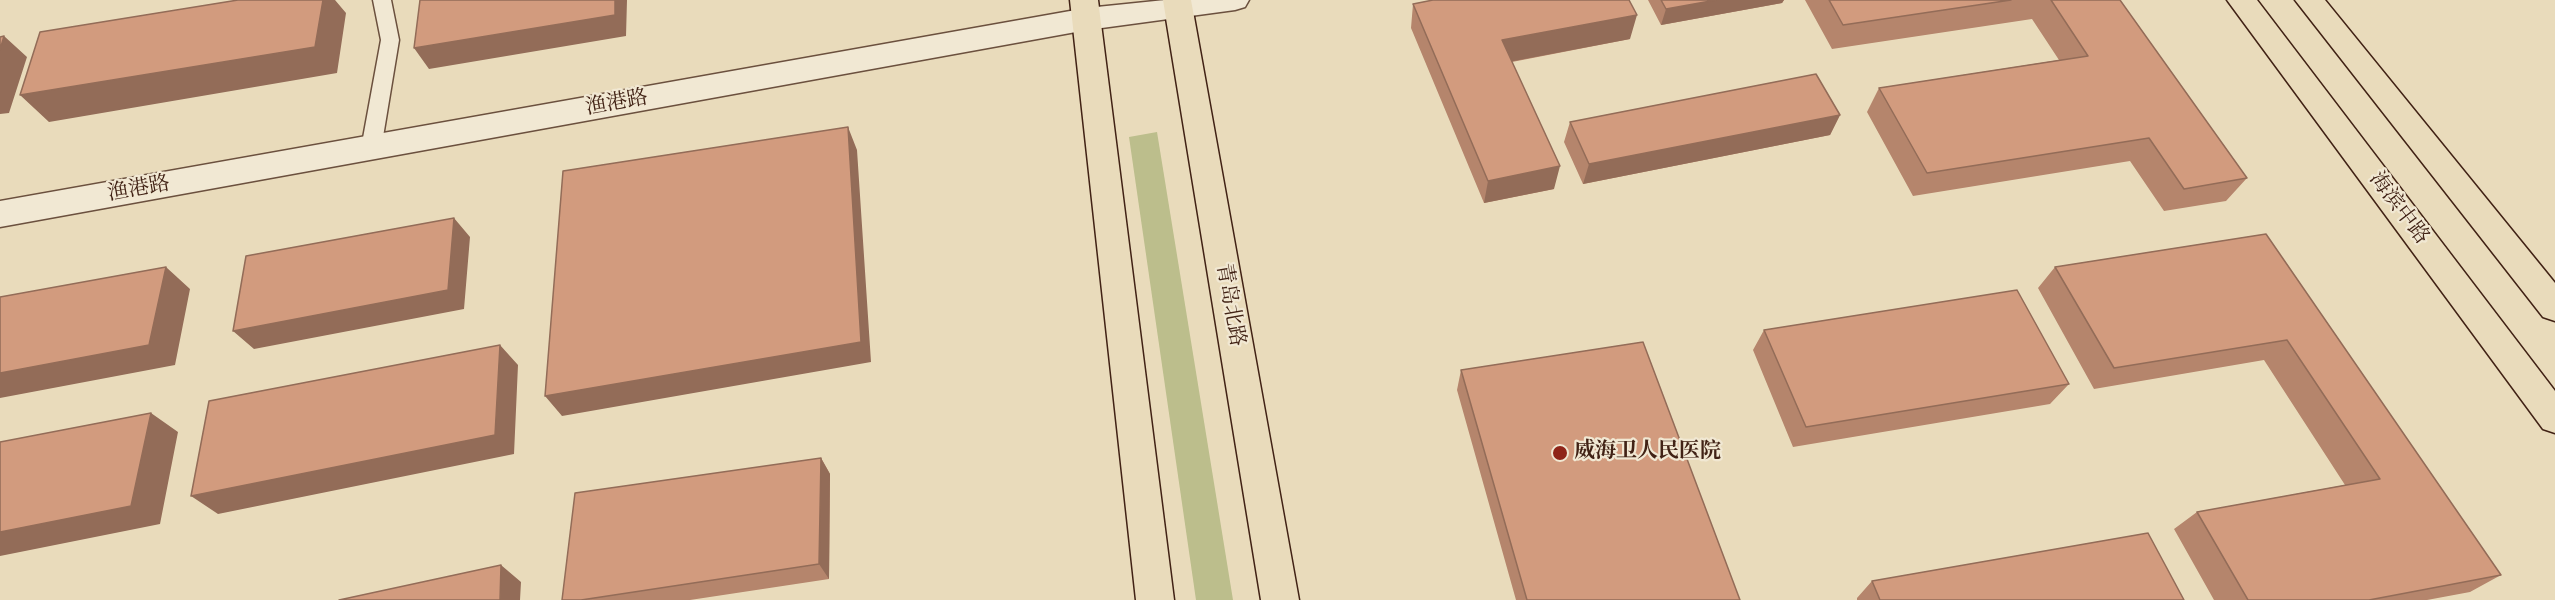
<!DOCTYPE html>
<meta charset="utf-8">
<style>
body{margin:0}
canvas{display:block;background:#e9dbbb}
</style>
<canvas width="2555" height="600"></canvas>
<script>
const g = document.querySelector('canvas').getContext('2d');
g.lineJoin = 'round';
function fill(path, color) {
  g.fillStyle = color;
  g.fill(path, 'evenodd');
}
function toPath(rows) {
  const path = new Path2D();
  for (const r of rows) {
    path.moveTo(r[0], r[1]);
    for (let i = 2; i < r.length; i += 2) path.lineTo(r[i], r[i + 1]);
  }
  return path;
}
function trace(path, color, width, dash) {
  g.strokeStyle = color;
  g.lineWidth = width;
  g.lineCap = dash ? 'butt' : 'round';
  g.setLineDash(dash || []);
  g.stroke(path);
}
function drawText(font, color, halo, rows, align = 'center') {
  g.font = font + ' "IM FELL English","Noto Serif SC",serif';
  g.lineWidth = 4.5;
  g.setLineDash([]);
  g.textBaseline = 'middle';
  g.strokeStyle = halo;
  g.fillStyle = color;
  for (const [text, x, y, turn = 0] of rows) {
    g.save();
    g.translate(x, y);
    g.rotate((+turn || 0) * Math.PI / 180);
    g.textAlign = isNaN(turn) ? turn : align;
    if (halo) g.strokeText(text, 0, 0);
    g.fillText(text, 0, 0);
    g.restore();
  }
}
fill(toPath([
 [1157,132,1233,600,1196,600,1129,137]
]), '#bcbe8c');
const service = toPath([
 [373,0,391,0,399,40,381,149,378,154,371,157,364,154,361,149,381,40,373,0]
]);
const tertiary = toPath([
 [1165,0,1249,0,1245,7,1235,10,1087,30,0,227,0,201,1087,8,1165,0]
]);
const primary = toPath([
 [1070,0,1098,0,1174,600,1136,600,1070,0],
 [1163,0,1191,0,1299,600,1261,600,1163,0],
 [2227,0,2257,0,2555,391,2555,433,2543,429,2227,0],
 [2295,0,2325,0,2555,283,2555,321,2543,317,2295,0]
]);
trace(service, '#6b503e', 3);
trace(tertiary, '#6b503e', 3);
trace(primary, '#412215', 3);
fill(service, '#f1e8d3');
fill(tertiary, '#f1e8d3');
fill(primary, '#e9dbbb');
fill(toPath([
 [1648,0,1784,0,1782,3,1661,25],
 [1805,0,2120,0,2247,178,2226,201,2164,211,2130,161,1913,196,1867,112,1879,88,2059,60,2032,19,1832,49],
 [1413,4,1630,39,1512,62,1554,189,1484,203,1411,28],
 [1840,115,1830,135,1583,184,1564,142,1570,122],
 [2266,234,2501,575,2470,592,2427,600,2214,600,2174,529,2197,512,2345,485,2264,360,2094,389,2038,288,2055,267],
 [1764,330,2069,384,2050,404,1793,447,1753,350],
 [1461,370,1740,600,1516,600,1457,390],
 [821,458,830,474,829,579,690,600,562,600],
 [1872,581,2184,600,1857,600,1857,598]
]), '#b5856c');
fill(toPath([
 [323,0,335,0,346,13,337,73,49,122,20,95],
 [615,0,627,0,626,36,429,69,414,48],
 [1716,0,1784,0,1782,3,1661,25,1666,9],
 [1637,15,1630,39,1498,64,1502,40],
 [4,36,27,57,9,113,0,114,0,50],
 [1840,115,1830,135,1583,184,1589,164],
 [848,127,857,150,871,362,562,416,545,396],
 [1560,166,1554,189,1484,203,1488,181],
 [454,218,470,237,464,309,254,349,233,331],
 [166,267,190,289,175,365,0,398,0,373],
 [500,345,518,365,514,454,218,514,191,496],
 [151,413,178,432,160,524,0,556,0,532],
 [821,458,830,474,829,579,819,564],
 [501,565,521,582,520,600,500,600]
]), '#936c58');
const building = toPath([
 [238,0,323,0,315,47,20,95,40,32,238,0],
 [420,0,615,0,615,15,414,48,420,0],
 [1433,0,1629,0,1637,15,1502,40,1560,166,1488,181,1413,4,1433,0],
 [1661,0,1716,0,1666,9,1661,0],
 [1829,0,2011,0,1843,25,1829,0],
 [2051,0,2120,0,2247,178,2184,189,2149,138,1927,173,1879,88,2088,56,2051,0],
 [4,36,0,50,0,37,4,36],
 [1816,74,1840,115,1589,164,1570,122,1816,74],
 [848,127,861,342,545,396,563,171,848,127],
 [454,218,448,290,233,331,246,256,454,218],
 [2266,234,2501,575,2369,600,2248,600,2197,512,2380,479,2287,340,2114,368,2055,267,2266,234],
 [166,267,149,345,0,373,0,297,166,267],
 [2017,290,2069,384,1806,427,1764,330,2017,290],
 [1643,342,1740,600,1527,600,1461,370,1643,342],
 [500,345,495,435,191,496,209,401,500,345],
 [151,413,131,506,0,532,0,442,151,413],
 [821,458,819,564,581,600,562,600,575,493,821,458],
 [2148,533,2184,600,1880,600,1872,581,2148,533],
 [501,565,500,600,339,600,501,565]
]);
fill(building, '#d29b7e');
trace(building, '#936c58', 1.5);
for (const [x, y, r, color] of [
 [1560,453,8,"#8f2418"]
]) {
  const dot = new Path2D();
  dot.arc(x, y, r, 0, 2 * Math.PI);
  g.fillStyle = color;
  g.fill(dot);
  trace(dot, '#f1e8d3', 2);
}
drawText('21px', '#412215', '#f1e8d3', [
 ["渔港路",617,104,-10],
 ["渔港路",139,190,-10],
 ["海滨中路",2398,209,53],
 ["青岛北路",1229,305,80]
]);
drawText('bold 21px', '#412215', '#f1e8d3', [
 ["威海卫人民医院",1574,453]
], 'left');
</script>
